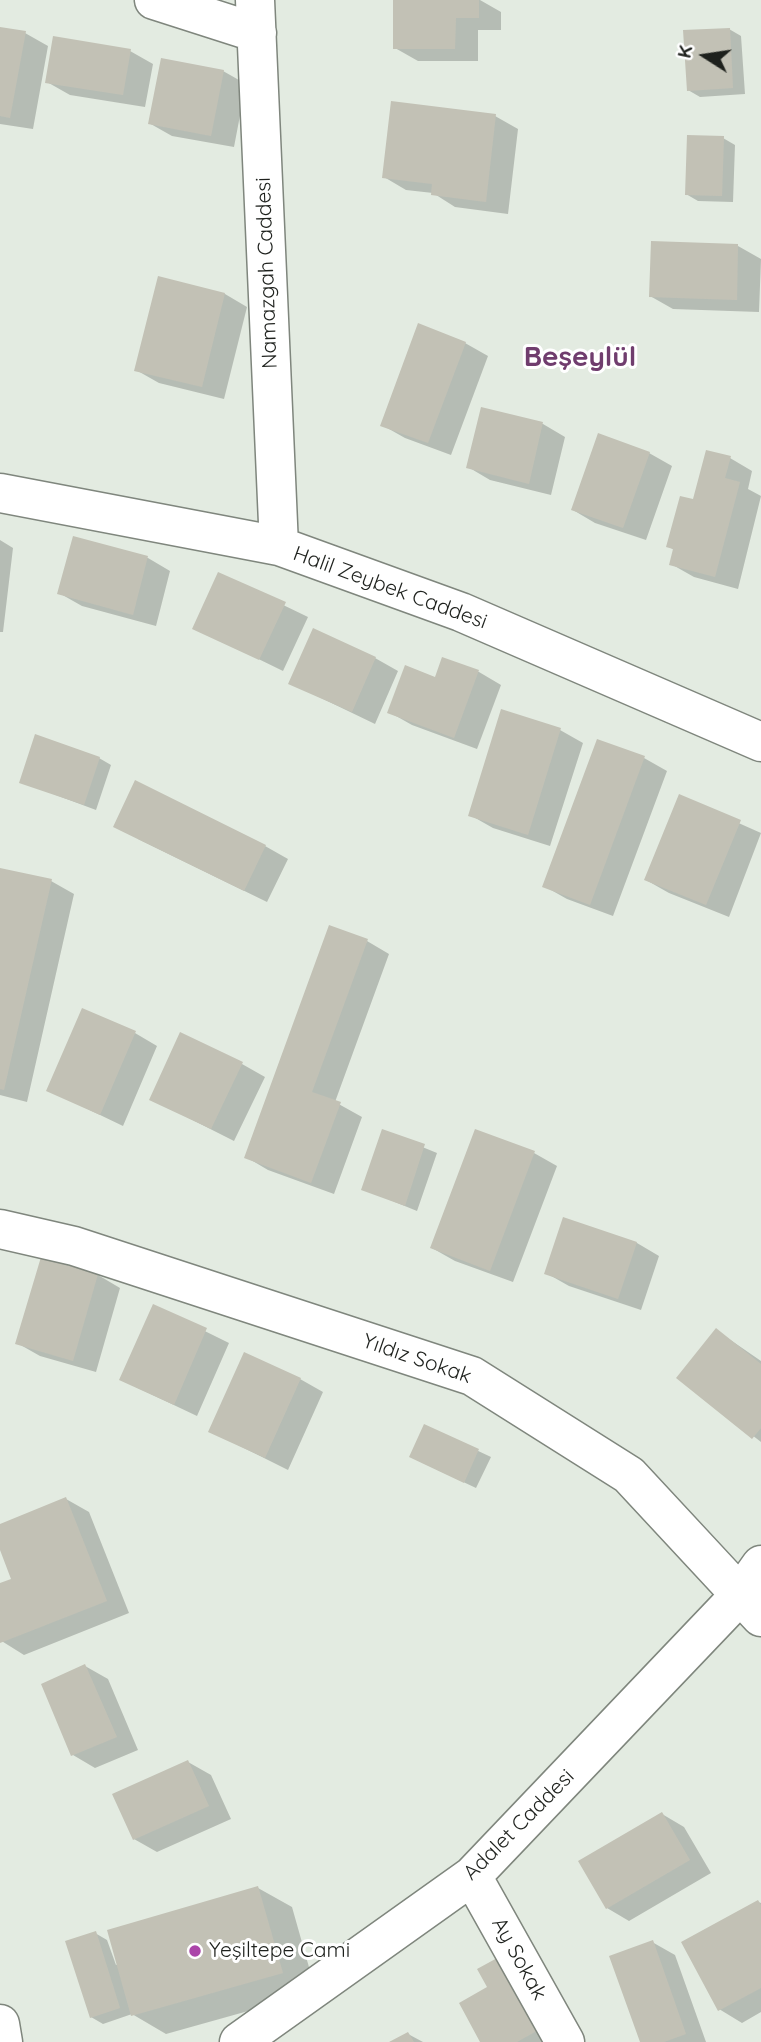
<!DOCTYPE html>
<meta charset="utf-8">
<style>
body{margin:0}
#map{position:relative;width:761px;height:2042px;overflow:hidden;background:#e3ebe1;font-family:Quicksand,sans-serif}
canvas{display:block}
.north{position:absolute;left:670px;top:21px;width:70px;height:70px;-webkit-text-stroke:5px #fff;paint-order:stroke;rotate:282deg;font-size:19px;font-weight:700;line-height:28px;text-align:center;color:#1e211d}
.north::after{content:'';display:block;margin:auto;width:24px;height:32px;background:#1e211d;clip-path:polygon(50% 0,100% 100%,50% 72%,0 100%)}
</style>
<div id="map">
<canvas width="761" height="2042"></canvas>
<div class="north">K</div>
</div>
<script>
const g = document.querySelector('canvas').getContext('2d');
g.lineJoin = 'round';
function fill(path, color) {
  g.fillStyle = color;
  g.fill(path, 'evenodd');
}
function toPath(rows) {
  const path = new Path2D();
  for (const r of rows) {
    path.moveTo(r[0], r[1]);
    for (let i = 2; i < r.length; i += 2) path.lineTo(r[i], r[i + 1]);
  }
  return path;
}
function trace(path, color, width, dash) {
  g.strokeStyle = color;
  g.lineWidth = width;
  g.lineCap = dash ? 'butt' : 'round';
  g.setLineDash(dash || []);
  g.stroke(path);
}
function drawText(font, color, halo, rows, align = 'center') {
  g.font = font + ' Quicksand,sans-serif';
  g.lineWidth = 6;
  g.setLineDash([]);
  g.textBaseline = 'middle';
  g.strokeStyle = halo;
  g.fillStyle = color;
  for (const [text, x, y, turn = 0] of rows) {
    g.save();
    g.translate(x, y);
    g.rotate((+turn || 0) * Math.PI / 180);
    g.textAlign = isNaN(turn) ? turn : align;
    if (halo) g.strokeText(text, 0, 0);
    g.fillText(text, 0, 0);
    g.restore();
  }
}
fill(toPath([
 [395,0,480,0,501,12,501,30,478,30,478,61,418,61,395,48],
 [0,28,25,33,48,46,33,129,0,124],
 [729,29,741,36,745,94,700,97,688,90],
 [130,51,153,64,145,107,70,95,47,82],
 [223,71,246,84,234,147,172,136,149,123],
 [495,116,518,129,508,214,455,207,433,193,406,190,384,177],
 [723,138,735,145,733,202,698,201,686,194],
 [738,246,761,259,759,312,673,309,650,296],
 [159,278,225,294,247,307,224,399,159,383,136,370],
 [465,343,488,356,451,455,405,438,382,425],
 [482,409,543,424,565,437,551,495,490,480,468,467],
 [649,453,672,466,646,540,595,523,573,510],
 [730,458,752,471,748,489,761,496,738,589,694,577,671,564,674,550,668,546,694,501],
 [75,538,148,558,170,571,156,626,82,606,59,593],
 [0,540,13,548,3,632,0,632],
 [219,574,308,617,283,671,195,628],
 [375,658,398,671,375,724,290,683],
 [443,659,479,672,501,685,477,749,412,725,389,712,436,679],
 [560,730,583,743,550,846,493,828,470,815],
 [99,758,111,765,96,810,21,782],
 [644,758,667,771,613,916,567,899,544,886],
 [680,797,761,833,729,917,669,893,646,880],
 [138,839,265,846,288,859,267,902],
 [0,870,51,881,74,894,27,1102,0,1095],
 [367,941,389,954,335,1102,362,1117,334,1194,268,1170,246,1157],
 [135,1033,157,1046,123,1126,48,1090],
 [242,1064,265,1077,234,1141,151,1099],
 [383,1131,437,1153,417,1211,363,1189],
 [534,1153,557,1166,513,1282,455,1261,432,1248],
 [564,1219,637,1243,659,1256,641,1310,569,1286,546,1273],
 [42,1260,98,1275,120,1288,96,1372,40,1356,17,1343],
 [154,1306,229,1343,197,1416,121,1380],
 [716,1330,761,1361,761,1442,679,1378],
 [300,1379,323,1392,288,1470,210,1431],
 [425,1426,491,1457,476,1488,423,1463],
 [66,1499,89,1512,129,1613,24,1655,0,1640,0,1585,14,1580,0,1545,0,1525],
 [85,1666,108,1679,138,1750,95,1768,73,1755],
 [188,1762,211,1775,231,1819,157,1852,134,1839],
 [662,1814,684,1827,711,1873,629,1921,607,1908],
 [258,1888,292,1907,316,1992,166,2034,132,2014,103,2024,91,2017,95,1933,107,1940,116,1965],
 [758,1902,761,1903,761,2012,742,2023,719,2009],
 [652,1942,675,1955,706,2042,642,2042],
 [490,1988,563,2042,482,2042],
 [408,2034,423,2042,393,2042]
]), '#0003');
fill(toPath([
 [393,0,479,0,479,18,456,18,455,49,393,49],
 [0,27,26,31,10,118,0,116],
 [730,28,733,88,687,91,683,30],
 [53,36,131,49,123,95,45,83],
 [161,58,224,70,211,136,148,124],
 [391,101,496,114,486,202,431,195,432,184,382,178],
 [687,135,724,136,722,196,685,195],
 [651,241,738,244,737,300,649,297],
 [158,276,225,293,202,387,134,371],
 [418,323,466,342,428,443,380,426],
 [481,407,543,422,529,484,466,468],
 [598,433,650,452,623,528,571,510],
 [706,450,731,456,725,478,740,482,715,577,669,565,673,549,666,547,680,496,693,499],
 [73,536,148,556,133,615,57,594],
 [218,572,286,602,259,660,192,629],
 [313,628,376,657,352,712,288,684],
 [442,657,479,670,454,738,387,713,405,665,435,677],
 [501,709,561,728,528,835,468,816],
 [35,734,100,757,84,805,19,783],
 [597,739,645,756,590,905,542,887],
 [135,780,266,845,244,891,113,827],
 [679,794,741,820,706,905,644,880],
 [0,868,52,879,4,1090,0,1089],
 [329,925,368,939,312,1092,341,1102,311,1183,244,1158],
 [82,1008,136,1031,100,1115,46,1091],
 [180,1032,243,1062,211,1129,149,1100],
 [382,1129,425,1144,405,1206,361,1190],
 [475,1129,535,1151,490,1271,430,1248],
 [563,1217,637,1242,618,1299,544,1274],
 [41,1257,98,1274,73,1361,15,1344],
 [153,1304,207,1328,174,1405,119,1380],
 [716,1328,761,1364,761,1428,752,1439,676,1378],
 [244,1352,301,1378,265,1458,208,1432],
 [424,1424,479,1449,464,1483,409,1457],
 [66,1497,107,1601,0,1643,0,1583,11,1579,0,1550,0,1524],
 [85,1664,117,1737,71,1756,41,1684],
 [188,1760,209,1806,133,1840,112,1794],
 [662,1812,690,1860,606,1909,578,1861],
 [258,1886,283,1973,131,2016,107,1930],
 [758,1900,761,1905,761,1988,718,2011,681,1942],
 [96,1931,120,2008,90,2018,65,1941],
 [653,1940,686,2034,664,2042,640,2042,609,1956],
 [510,1951,549,2024,517,2042,480,2042,459,2003,487,1987,477,1969],
 [408,2032,414,2042,389,2042]
]), '#c2c1b5');
const minor = toPath([
 [154,0,257,33],
 [255,0,279,546],
 [0,493,279,546,461,612,761,742],
 [0,1229,74,1246,472,1376,629,1475,761,1617],
 [472,1876,565,2042],
 [0,2024,3,2042],
 [239,2042,472,1876,739,1596,761,1565]
]);
trace(minor, '#7f867d', 41);
trace(minor, '#fff', 38);
for (const [x, y, r, color] of [
 [195,1951,7,"#ab45a9"]
]) {
  const dot = new Path2D();
  dot.arc(x, y, r, 0, 2 * Math.PI);
  g.fillStyle = color;
  g.fill(dot);
  trace(dot, '#fff', 2.5);
}
drawText('21px', '#1e211d', '#fff', [
 ["Namazgah Caddesi",267,273,-92],
 ["Halil Zeybek Caddesi",390,588,20],
 ["Yıldız Sokak",417,1359,19],
 ["Adalet Caddesi",519,1825,-45],
 ["Ay Sokak",519,1959,61]
]);
drawText('21px', '#1e211d', '#fff', [
 ["Yeşiltepe Cami",209,1951]
], 'left');
drawText('bold 28px', '#703d6e', '#fff', [
 ["Beşeylül",580,358]
]);
</script>
